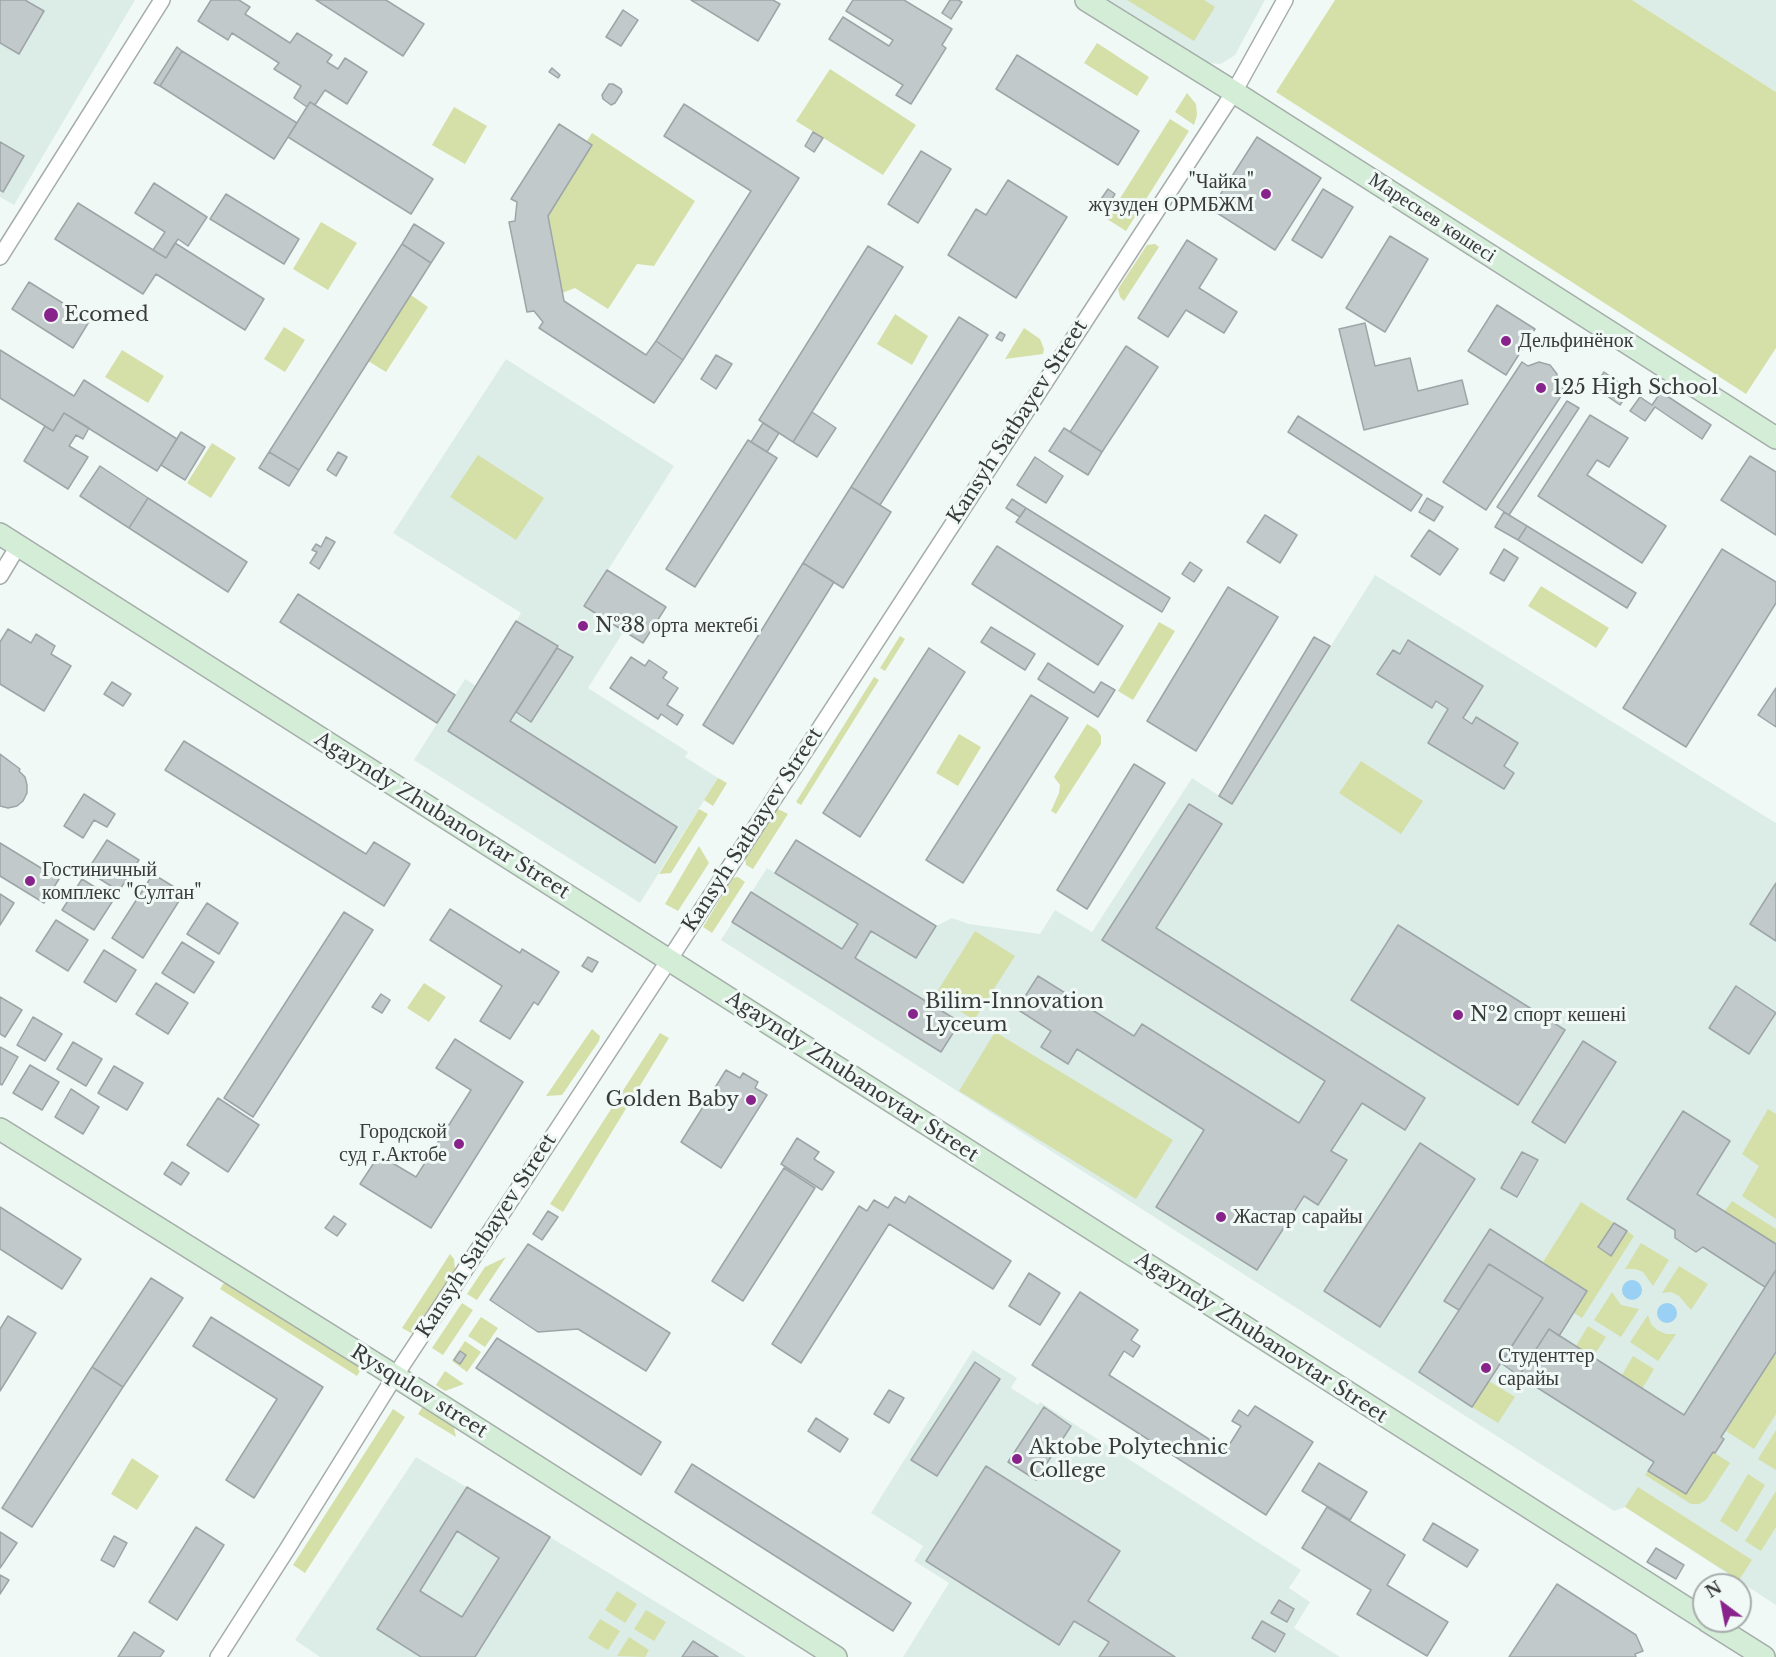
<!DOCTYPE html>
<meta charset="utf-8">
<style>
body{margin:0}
#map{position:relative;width:1776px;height:1657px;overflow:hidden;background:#f1f9f7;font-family:"Libre Baskerville",serif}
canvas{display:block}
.north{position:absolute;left:1692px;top:1573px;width:60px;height:60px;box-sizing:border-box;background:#f1f9f7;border:2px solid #a7adab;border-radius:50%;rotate:328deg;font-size:16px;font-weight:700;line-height:24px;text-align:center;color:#383b3a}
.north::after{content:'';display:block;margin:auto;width:21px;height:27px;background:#88238b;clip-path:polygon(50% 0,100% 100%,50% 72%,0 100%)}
</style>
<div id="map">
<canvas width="1776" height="1657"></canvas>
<div class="north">N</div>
</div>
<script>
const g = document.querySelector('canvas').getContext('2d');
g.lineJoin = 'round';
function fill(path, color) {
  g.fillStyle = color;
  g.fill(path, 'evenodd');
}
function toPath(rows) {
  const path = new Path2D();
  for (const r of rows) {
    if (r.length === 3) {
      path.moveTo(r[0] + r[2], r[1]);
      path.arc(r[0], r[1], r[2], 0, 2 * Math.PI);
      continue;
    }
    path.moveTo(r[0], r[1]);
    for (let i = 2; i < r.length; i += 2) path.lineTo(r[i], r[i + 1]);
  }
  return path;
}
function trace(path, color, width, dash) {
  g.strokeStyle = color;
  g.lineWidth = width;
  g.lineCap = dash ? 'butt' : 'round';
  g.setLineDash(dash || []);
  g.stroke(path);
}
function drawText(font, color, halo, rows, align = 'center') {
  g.font = font + ' "Libre Baskerville",serif';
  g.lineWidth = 6;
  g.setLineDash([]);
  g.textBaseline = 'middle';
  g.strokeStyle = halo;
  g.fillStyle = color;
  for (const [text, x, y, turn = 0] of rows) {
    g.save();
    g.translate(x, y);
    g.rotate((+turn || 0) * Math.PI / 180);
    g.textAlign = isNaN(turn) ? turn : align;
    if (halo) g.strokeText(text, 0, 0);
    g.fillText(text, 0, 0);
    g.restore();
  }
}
fill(toPath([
 [0,0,135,0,14,205,0,197],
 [1109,0,1265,0,1235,55,1221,64,1209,63],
 [1632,0,1776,0,1776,92],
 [506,359,674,466,608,570,666,607,643,643,624,631,588,688,688,752,685,757,718,778,640,903,414,760,465,679,476,686,521,613,393,533],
 [1375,575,1776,823,1776,1605,1625,1507,1614,1511,721,940,767,868,775,873,796,840,936,926,952,918,969,924,1040,934,1055,910,1092,932,1192,778,1232,804],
 [973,1350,1017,1378,1011,1388,1038,1405,1040,1402,1301,1570,1289,1588,1310,1602,1294,1628,1340,1657,903,1657,949,1583,914,1561,923,1546,871,1513],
 [416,1457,550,1537,746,1657,320,1657,295,1640]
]), '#dcede8');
fill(toPath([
 [1127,0,1204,0,1215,7,1194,41],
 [1335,0,1632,0,1776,92,1776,348,1746,394,1276,92],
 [1097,43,1149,77,1137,96,1084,63],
 [830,69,916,125,883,175,796,121],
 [1187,93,1196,104,1197,115,1194,125,1175,112],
 [454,107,487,126,465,164,432,145],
 [1170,119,1189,131,1126,231,1107,219],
 [592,133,695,201,654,266,637,264,608,309,575,288,562,293,548,216,592,145,587,141],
 [321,222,357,243,328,290,293,269],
 [1155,244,1159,247,1124,301,1120,297,1118,289,1147,245],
 [411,295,428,307,386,372,368,361],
 [895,314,928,336,912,365,877,344],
 [284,327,305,340,285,372,264,359],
 [1024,328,1040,339,1044,349,1043,354,1005,359],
 [122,350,164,376,148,403,105,377],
 [212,443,236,458,211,498,187,483],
 [478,455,544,498,516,540,450,497],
 [1541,586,1609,628,1596,648,1528,606],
 [1159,622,1175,631,1133,700,1118,691],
 [900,636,905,639,885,671,880,668],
 [874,677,879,680,801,805,796,802],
 [1087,724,1097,730,1101,736,1101,744,1056,814,1051,811,1059,793,1060,785,1054,777],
 [959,734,981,747,958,786,936,773],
 [1361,761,1423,801,1401,834,1339,793],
 [718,778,727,783,713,806,704,800],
 [699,809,708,814,671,873,659,874],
 [778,809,788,814,753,869,746,865,745,857,775,811],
 [699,846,709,863,678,911,665,904],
 [738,877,745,882,712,933,703,927,733,878],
 [975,931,1015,956,974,1020,935,995],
 [424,983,446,997,429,1022,407,1008],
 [592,1029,600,1036,599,1041,562,1095,546,1096],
 [995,1032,1173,1140,1136,1199,959,1091],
 [660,1033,669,1038,563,1212,550,1204],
 [1768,1109,1776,1114,1776,1219,1742,1196,1759,1166,1742,1154],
 [1732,1201,1776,1229,1776,1244,1724,1212],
 [1581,1202,1614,1223,1598,1248,1611,1256,1627,1231,1634,1236,1582,1318,1574,1313,1587,1290,1543,1262],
 [1641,1243,1669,1260,1653,1286,1643,1272,1635,1269,1625,1269],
 [450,1254,454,1259,455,1270,413,1334,402,1328],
 [506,1257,477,1300,467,1294,485,1267],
 [1679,1266,1708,1284,1691,1310,1679,1296,1671,1292,1662,1293],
 [232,1282,364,1365,357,1376,220,1289,223,1284],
 [1612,1292,1621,1305,1639,1309,1621,1337,1594,1320],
 [462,1303,473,1310,443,1355,432,1348],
 [1648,1315,1651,1324,1657,1330,1666,1334,1676,1334,1658,1361,1630,1342],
 [481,1317,498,1328,485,1347,468,1336],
 [1588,1326,1606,1337,1593,1357,1576,1346],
 [465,1341,481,1352,467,1372,452,1361],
 [1776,1352,1776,1414,1754,1449,1726,1431],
 [1633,1356,1654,1369,1642,1389,1622,1375],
 [445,1371,464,1384,445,1391,436,1385],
 [1489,1381,1515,1397,1498,1423,1472,1407],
 [424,1405,453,1424,456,1437,418,1414],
 [393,1409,405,1417,305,1573,293,1565],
 [1776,1430,1776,1470,1758,1459],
 [1713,1452,1730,1463,1706,1500,1699,1504,1691,1504,1645,1475,1648,1471,1686,1494],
 [132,1458,159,1476,137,1510,111,1494],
 [1748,1474,1765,1485,1737,1532,1720,1521],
 [1638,1487,1752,1560,1739,1580,1625,1507],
 [1776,1491,1776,1527,1761,1551,1745,1541],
 [617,1591,637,1604,625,1623,605,1610],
 [646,1610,666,1622,654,1641,634,1629],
 [600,1619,620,1631,608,1650,588,1638],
 [629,1637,649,1650,645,1657,617,1656]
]), '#d5dfa8');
fill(toPath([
 [1632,1290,10],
 [1667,1313,10]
]), '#9ad0f3');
const building = toPath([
 [0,0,25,0,44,11,19,54,0,43,0,0],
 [211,0,239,0,250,7,245,14,290,43,297,33,332,55,327,62,338,69,345,58,367,72,347,104,325,90,315,105,310,102,307,107,294,98,301,86,274,69,279,63,232,33,228,40,198,21,211,0],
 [316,0,386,0,424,24,403,56,316,0],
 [691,0,773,0,780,4,758,41,691,0],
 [853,0,904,0,952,29,942,45,946,48,911,104,896,95,903,85,829,39,843,17,889,46,893,40,846,11,853,0],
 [950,0,958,0,962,2,951,19,942,13,950,0],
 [623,10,638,20,621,46,606,37,623,10],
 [177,47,182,51,160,86,154,83,177,47],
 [182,51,297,123,274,159,160,86,182,51],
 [1017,55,1139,131,1118,165,996,89,1017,55],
 [552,68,560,75,558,78,549,72,552,68],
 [609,84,613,84,621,89,622,92,615,103,611,105,603,99,602,95,609,84],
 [310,102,433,179,411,214,288,137,310,102],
 [684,104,799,178,683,360,656,341,751,191,664,136,684,104],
 [559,124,592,145,548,216,564,301,646,355,656,341,683,360,654,403,539,328,543,322,534,311,527,312,509,222,515,221,517,202,511,199,559,124],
 [813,132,823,138,814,152,805,146,813,132],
 [1257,137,1321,178,1275,250,1211,209,1257,137],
 [0,142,24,156,3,192,0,190,0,142],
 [921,151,951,169,918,223,888,204,921,151],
 [1008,180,1067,217,1016,298,948,255,976,209,986,215,1008,180],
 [154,183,207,217,188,246,178,239,166,258,153,250,165,232,135,213,154,183],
 [1108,189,1115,194,1107,207,1099,202,1108,189],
 [1323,189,1353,207,1322,258,1292,240,1323,189],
 [226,194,299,239,284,264,210,219,226,194],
 [78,203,166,258,175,243,264,299,245,330,156,274,143,294,55,239,78,203],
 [414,224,444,243,431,263,402,244,414,224],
 [1390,236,1428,259,1385,332,1346,308,1390,236],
 [1187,240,1217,259,1199,288,1237,312,1224,333,1186,310,1168,337,1138,318,1187,240],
 [402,244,431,263,299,470,269,452,402,244],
 [868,246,903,267,793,442,759,420,868,246],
 [29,282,90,320,73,348,12,309,29,282],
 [1497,305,1535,329,1506,375,1468,351,1497,305],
 [959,317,988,335,880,505,851,487,959,317],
 [1365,323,1375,366,1410,358,1418,391,1462,380,1468,404,1364,430,1339,329,1365,323],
 [1000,332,1005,335,1002,341,996,338,1000,332],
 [1126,346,1158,367,1102,452,1070,432,1126,346],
 [0,350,74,396,84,380,177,439,157,471,64,413,53,431,0,398,0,350],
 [716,355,732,364,716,389,701,379,716,355],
 [1522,362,1528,366,1539,362,1550,365,1557,374,1559,386,1565,390,1486,510,1443,482,1522,362],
 [1604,372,1617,381,1607,396,1594,387,1604,372],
 [1617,381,1630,390,1620,405,1607,396,1617,381],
 [1661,392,1711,425,1702,439,1655,407,1645,421,1630,411,1640,397,1652,405,1661,392],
 [1567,401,1579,408,1509,515,1497,507,1567,401],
 [812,412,836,428,817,457,793,442,812,412],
 [64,413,89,428,83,439,76,435,69,446,88,457,68,489,24,461,45,426,53,431,64,413],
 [1590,415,1628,438,1609,467,1597,460,1587,475,1666,526,1642,563,1538,496,1590,415],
 [1298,416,1422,495,1411,511,1288,432,1298,416],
 [763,423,779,433,767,452,751,442,763,423],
 [1064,428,1102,452,1088,475,1049,451,1064,428],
 [181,432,205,447,185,480,161,465,181,432],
 [748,440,777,458,695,587,666,569,748,440],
 [269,452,299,470,289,486,259,468,269,452],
 [338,452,347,457,336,476,327,470,338,452],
 [1750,456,1776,472,1776,535,1721,500,1750,456],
 [1035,457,1063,476,1046,503,1017,485,1035,457],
 [100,466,148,498,129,528,80,496,100,466],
 [851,487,891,512,843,588,803,563,851,487],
 [148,498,247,562,228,592,129,528,148,498],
 [1427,498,1443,507,1434,521,1419,512,1427,498],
 [1012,499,1026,508,1020,517,1006,508,1012,499],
 [1026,508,1170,598,1162,612,1016,522,1026,508],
 [1504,512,1527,526,1518,540,1495,527,1504,512],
 [1265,515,1297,535,1280,563,1247,542,1265,515],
 [1527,526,1636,593,1627,608,1518,540,1527,526],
 [1429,530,1458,549,1440,575,1411,556,1429,530],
 [326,537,335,542,319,569,310,563,317,552,312,550,316,544,321,547,326,537],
 [997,546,1123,626,1098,665,972,584,997,546],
 [1504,549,1518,558,1504,581,1490,573,1504,549],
 [1722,549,1776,582,1776,603,1686,747,1623,708,1722,549],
 [1190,562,1202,570,1194,582,1182,574,1190,562],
 [803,563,834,582,733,744,703,725,803,563],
 [607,570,666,607,643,643,584,606,607,570],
 [1228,587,1278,617,1196,751,1147,721,1228,587],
 [298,594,455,695,437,723,280,622,298,594],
 [516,621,558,646,510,721,677,827,655,863,448,731,516,621],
 [991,627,1035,654,1025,670,981,642,991,627],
 [8,629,31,643,36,634,55,646,51,654,71,666,44,711,0,684,0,642,8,629],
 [1314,637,1330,646,1232,804,1219,796,1314,637],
 [1408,640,1483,686,1463,718,1472,724,1476,717,1518,743,1504,766,1514,773,1504,789,1428,743,1448,709,1436,701,1432,708,1377,674,1393,650,1400,654,1408,640],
 [557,648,573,657,531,722,516,712,557,648],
 [929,648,965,672,860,837,823,813,929,648],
 [631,657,645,666,649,660,667,672,663,678,678,688,667,705,683,715,677,725,661,714,658,719,610,688,631,657],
 [1048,663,1094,693,1101,682,1115,690,1098,717,1038,679,1048,663],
 [112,682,131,694,123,706,104,694,112,682],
 [1776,688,1776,727,1758,715,1776,688],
 [1031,695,1068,718,963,883,926,860,1031,695],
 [184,741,366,854,374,842,410,864,384,906,165,770,184,741],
 [0,754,20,769,19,771,25,777,27,785,27,793,23,801,17,806,8,808,0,806,0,754],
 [1134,764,1165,783,1087,909,1057,890,1134,764],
 [84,794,115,814,107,827,94,820,83,838,64,826,84,794],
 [1189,804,1222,824,1156,928,1425,1098,1405,1130,1362,1103,1331,1151,1347,1160,1318,1205,1304,1196,1257,1270,1156,1207,1204,1130,1077,1049,1068,1064,1041,1047,1051,1031,1017,1009,1038,976,1134,1036,1142,1024,1299,1123,1325,1081,1102,940,1189,804],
 [107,840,139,860,119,891,87,871,107,840],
 [796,840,936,926,916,958,871,931,855,958,960,1022,941,1052,732,922,751,892,842,949,858,924,775,873,796,840],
 [0,843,59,879,44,903,0,876,0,843],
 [153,874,184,893,143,958,112,938,153,874],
 [82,879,114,899,94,930,62,910,82,879],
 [1776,883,1776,941,1750,924,1776,883],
 [0,894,14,903,0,925,0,894],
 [207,903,238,923,219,954,187,934,207,903],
 [450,909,520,953,522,949,559,972,538,1005,534,1002,510,1039,480,1021,502,986,430,940,450,909],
 [344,912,373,930,253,1117,224,1098,344,912],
 [56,920,88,940,68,971,36,951,56,920],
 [1398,925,1565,1030,1518,1105,1351,1000,1398,925],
 [182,942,214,962,194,993,162,973,182,942],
 [104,950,136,970,116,1002,84,982,104,950],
 [588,957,598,962,592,972,582,966,588,957],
 [156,983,188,1003,168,1034,136,1014,156,983],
 [1736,986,1776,1013,1749,1054,1709,1028,1736,986],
 [381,994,390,1000,382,1013,372,1007,381,994],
 [0,997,22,1010,5,1037,0,1034,0,997],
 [33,1017,62,1034,45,1061,17,1045,33,1017],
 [455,1039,523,1082,431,1228,360,1184,379,1155,416,1177,471,1090,436,1068,455,1039],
 [1583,1041,1616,1062,1565,1143,1532,1122,1583,1041],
 [73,1042,102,1059,86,1086,57,1069,73,1042],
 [0,1047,18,1057,2,1085,0,1084,0,1047],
 [30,1065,59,1082,42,1110,13,1093,30,1065],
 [114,1066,143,1083,127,1110,98,1093,114,1066],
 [726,1070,740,1078,743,1073,758,1082,755,1088,767,1095,721,1168,681,1142,726,1070],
 [71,1089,99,1107,83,1134,55,1117,71,1089],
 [218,1098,259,1125,228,1172,187,1145,218,1098],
 [1683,1111,1730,1141,1697,1194,1776,1244,1776,1270,1765,1287,1703,1247,1696,1252,1675,1238,1675,1230,1627,1199,1683,1111],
 [797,1138,819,1152,814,1159,834,1172,822,1190,781,1164,797,1138],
 [1420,1143,1475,1179,1380,1327,1324,1291,1420,1143],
 [1522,1152,1538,1160,1517,1197,1501,1188,1522,1152],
 [172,1162,189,1173,181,1185,164,1174,172,1162],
 [784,1168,815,1188,743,1301,712,1281,784,1168],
 [909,1196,1011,1261,993,1289,889,1224,801,1363,772,1344,859,1206,867,1211,874,1200,888,1208,895,1197,905,1203,909,1196],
 [0,1207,81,1259,62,1289,0,1249,0,1207],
 [548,1211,558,1217,542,1240,533,1234,548,1211],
 [334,1216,346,1224,337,1236,325,1228,334,1216],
 [1614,1223,1627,1231,1611,1256,1598,1247,1614,1223],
 [1490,1229,1587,1291,1559,1336,1549,1329,1519,1376,1501,1363,1543,1298,1489,1264,1459,1310,1444,1301,1490,1229],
 [528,1244,670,1333,646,1371,578,1329,538,1332,490,1300,528,1244],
 [1489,1264,1543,1298,1472,1407,1419,1372,1489,1264],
 [1776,1270,1776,1352,1721,1437,1724,1439,1715,1453,1713,1452,1686,1494,1648,1471,1654,1462,1519,1376,1549,1329,1684,1415,1776,1270],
 [1029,1273,1060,1293,1040,1325,1009,1306,1029,1273],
 [151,1278,183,1298,123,1387,92,1367,151,1278],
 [1080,1292,1138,1330,1131,1340,1140,1346,1133,1357,1124,1351,1109,1375,1226,1450,1241,1426,1232,1421,1239,1410,1248,1416,1255,1406,1313,1442,1266,1515,1032,1365,1080,1292],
 [8,1316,36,1333,0,1391,0,1329,8,1316],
 [211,1317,323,1387,254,1498,226,1480,277,1399,193,1346,211,1317],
 [497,1338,661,1442,641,1475,476,1368,497,1338],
 [460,1351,466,1355,460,1364,454,1360,460,1351],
 [975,1362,1000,1379,937,1476,911,1460,975,1362],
 [92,1367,123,1387,32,1527,2,1508,92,1367],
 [889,1390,904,1398,889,1423,874,1414,889,1390],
 [1044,1407,1071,1426,1036,1480,1008,1462,1044,1407],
 [816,1418,848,1439,840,1452,808,1431,816,1418],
 [1319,1463,1367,1492,1350,1520,1302,1491,1319,1463],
 [692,1464,911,1603,893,1631,675,1492,692,1464],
 [986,1466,1120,1551,1088,1601,1175,1657,1099,1657,1109,1642,1074,1621,1059,1645,926,1561,986,1466],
 [467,1487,550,1537,475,1657,421,1657,377,1629,467,1487],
 [457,1531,499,1558,462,1617,420,1591,457,1531],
 [1327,1507,1405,1555,1387,1585,1448,1622,1427,1656,1357,1614,1371,1590,1302,1548,1327,1507],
 [1433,1523,1478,1550,1467,1567,1423,1540,1433,1523],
 [196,1527,224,1545,177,1620,149,1602,196,1527],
 [0,1532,17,1543,0,1568,0,1532],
 [114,1536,127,1543,114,1567,101,1560,114,1536],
 [1656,1548,1684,1565,1676,1579,1647,1562,1656,1548],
 [0,1575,9,1580,0,1594,0,1575],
 [1557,1584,1636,1635,1643,1651,1635,1654,1636,1657,1509,1657,1557,1584],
 [1279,1600,1294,1609,1287,1622,1271,1613,1279,1600],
 [1262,1621,1285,1634,1275,1652,1252,1638,1262,1621],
 [134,1632,164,1651,160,1657,118,1657,134,1632],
 [693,1641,718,1657,682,1657,693,1641]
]);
fill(building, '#c1c9ca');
trace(building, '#9da5a7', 1.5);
const street = toPath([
 [0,257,162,0],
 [0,576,18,546],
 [218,1657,286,1551,395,1376,669,960,1234,92,1285,0]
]);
const secondary = toPath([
 [1086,0,1234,92,1776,438],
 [0,534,1704,1619],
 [0,1129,395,1376,836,1657],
 [1707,1621,1764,1657]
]);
trace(street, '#a5adaa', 18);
trace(secondary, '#a5adaa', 24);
trace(street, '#fff', 15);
trace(secondary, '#d3edd6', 21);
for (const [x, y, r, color] of [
 [1266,194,6,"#88238b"],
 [51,315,8,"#88238b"],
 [1506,341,6,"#88238b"],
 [1541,388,6,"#88238b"],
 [583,626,6,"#88238b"],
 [30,881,6,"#88238b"],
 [913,1014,6,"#88238b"],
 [1458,1015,6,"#88238b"],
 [751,1100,6,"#88238b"],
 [459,1144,6,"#88238b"],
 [1221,1217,6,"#88238b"],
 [1486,1368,6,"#88238b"],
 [1017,1459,6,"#88238b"]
]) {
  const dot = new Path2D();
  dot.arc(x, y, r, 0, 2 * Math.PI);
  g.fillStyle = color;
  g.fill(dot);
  trace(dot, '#f1f9f7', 2);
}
drawText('20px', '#383b3a', '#f1f9f7', [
 ["\"Чайка\"",1254,182,"right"],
 ["жүзуден ОРМБЖМ",1254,205,"right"],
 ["Ecomed",64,315],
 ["Дельфинёнок",1518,341],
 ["125 High School",1553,388],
 ["№38 орта мектебі",595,626],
 ["Гостиничный",42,870],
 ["комплекс \"Султан\"",42,893],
 ["Bilim-Innovation",925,1002],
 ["Lyceum",925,1025],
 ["№2 спорт кешені",1470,1015],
 ["Golden Baby",739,1100,"right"],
 ["Городской",447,1132,"right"],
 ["суд г.Актобе",447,1155,"right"],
 ["Жастар сарайы",1233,1217],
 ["Студенттер",1498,1356],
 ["сарайы",1498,1379],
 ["Aktobe Polytechnic",1029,1448],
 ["College",1029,1471]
], 'left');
drawText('20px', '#383b3a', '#f1f9f7', [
 ["Маресьев көшесі",1432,218,33],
 ["Kansyh Satbayev Street",1018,422,-57],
 ["Agayndy Zhubanovtar Street",442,816,32],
 ["Kansyh Satbayev Street",753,830,-57],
 ["Agayndy Zhubanovtar Street",852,1077,33],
 ["Kansyh Satbayev Street",487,1236,-57],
 ["Agayndy Zhubanovtar Street",1261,1338,33],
 ["Rysqulov street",419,1392,32]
]);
</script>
